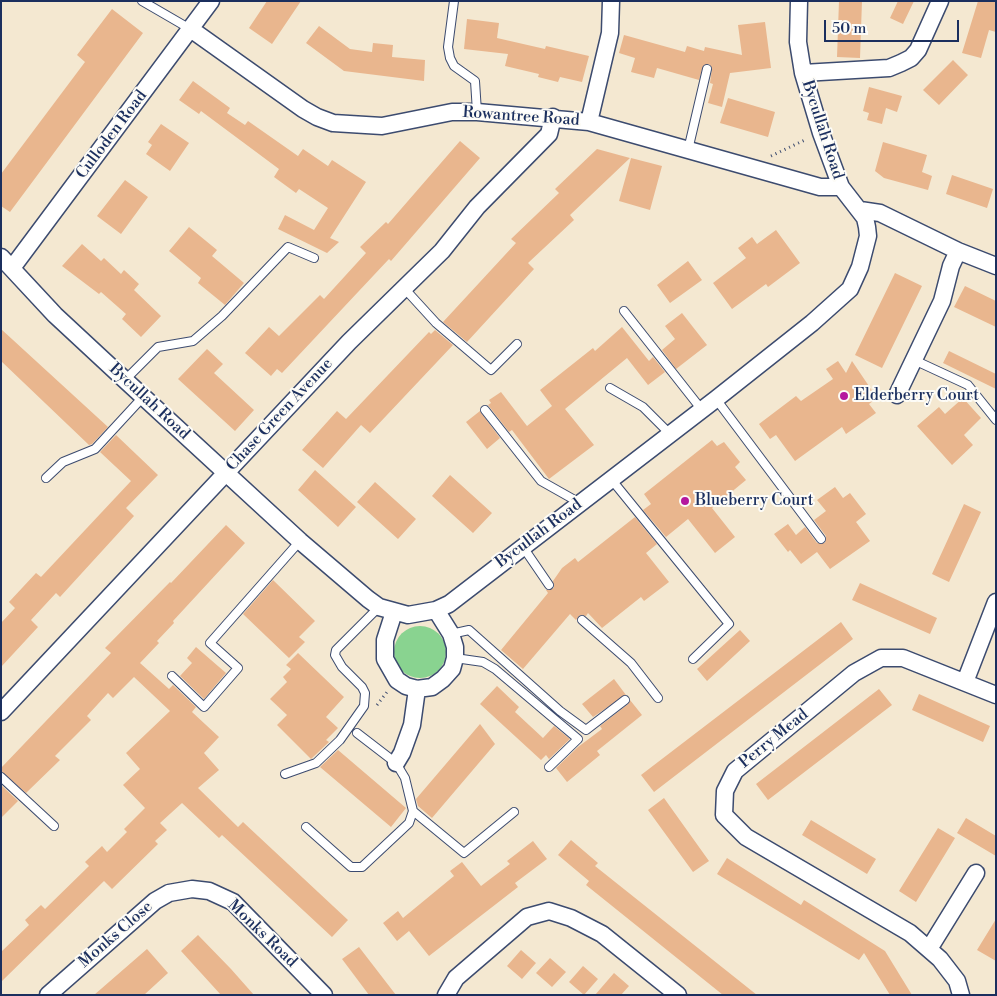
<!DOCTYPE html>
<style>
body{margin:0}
#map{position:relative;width:997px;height:996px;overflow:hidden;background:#f4e8d1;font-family:"Libre Bodoni",serif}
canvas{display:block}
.frame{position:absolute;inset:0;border:2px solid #1b2f5e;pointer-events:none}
.scale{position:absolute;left:824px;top:20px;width:135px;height:22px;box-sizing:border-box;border:2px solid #1b2f5e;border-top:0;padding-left:6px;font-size:15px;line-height:18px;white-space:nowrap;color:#1b2f5e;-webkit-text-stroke:4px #fdfcf7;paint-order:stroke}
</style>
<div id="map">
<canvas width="997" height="996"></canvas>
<div class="frame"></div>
<div class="scale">50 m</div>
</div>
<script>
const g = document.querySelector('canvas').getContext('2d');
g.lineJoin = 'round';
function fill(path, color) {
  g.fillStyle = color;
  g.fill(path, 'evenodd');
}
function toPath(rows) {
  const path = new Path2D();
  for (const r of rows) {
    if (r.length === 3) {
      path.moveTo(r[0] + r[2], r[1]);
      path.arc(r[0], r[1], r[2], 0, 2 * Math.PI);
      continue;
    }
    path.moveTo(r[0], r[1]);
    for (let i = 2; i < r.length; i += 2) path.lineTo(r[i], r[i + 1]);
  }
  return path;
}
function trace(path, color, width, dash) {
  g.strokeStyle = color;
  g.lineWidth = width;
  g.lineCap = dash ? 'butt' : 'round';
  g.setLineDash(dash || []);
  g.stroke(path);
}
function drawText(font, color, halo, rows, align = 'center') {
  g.font = font + ' "Libre Bodoni",serif';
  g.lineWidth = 4;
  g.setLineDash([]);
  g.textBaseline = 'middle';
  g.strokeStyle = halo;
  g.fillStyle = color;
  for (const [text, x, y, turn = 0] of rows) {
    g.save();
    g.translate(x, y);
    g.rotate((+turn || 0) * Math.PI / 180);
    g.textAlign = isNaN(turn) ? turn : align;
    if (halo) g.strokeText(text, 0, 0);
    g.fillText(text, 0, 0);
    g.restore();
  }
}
fill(toPath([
 [420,652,26]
]), '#89d390');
fill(toPath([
 [267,1,301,1,272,44,249,28],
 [839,1,862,1,860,58,837,57],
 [898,1,914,1,903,24,890,18],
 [978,1,996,1,996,32,989,30,981,58,962,53],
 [112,9,143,33,10,212,1,206,1,174,85,62,77,55],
 [467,19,499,23,497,38,545,49,546,46,589,56,582,82,560,77,558,82,538,77,539,74,505,66,508,54,464,49],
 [765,22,771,68,730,73,722,107,708,103,713,84,710,83,712,68,709,64,703,66,699,80,657,68,654,78,631,72,635,58,619,53,624,35,685,52,687,46,704,51,705,47,742,55,738,25],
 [319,26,350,49,372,52,373,43,393,45,392,57,425,60,424,81,344,71,306,43],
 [953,60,968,75,939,105,923,90],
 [193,81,230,108,227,113,245,125,248,121,298,156,303,149,328,166,332,160,366,182,330,238,339,242,327,253,278,229,285,215,314,230,328,208,299,189,296,193,274,177,279,169,201,111,199,114,179,100],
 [869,87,902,96,897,112,886,108,882,124,867,120,869,113,863,111],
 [728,98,775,112,768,137,720,123],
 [161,124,189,143,170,171,146,154,152,145,148,142],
 [460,141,480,158,391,261,389,259,282,373,277,369,271,376,245,353,269,327,279,336,320,295,324,299,366,253,360,247,386,222,388,224],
 [883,142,927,155,922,172,932,176,928,190,884,178,875,171],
 [597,149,630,158,570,215,574,220,528,263,534,269,467,342,443,322,516,243,511,239,559,193,555,189],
 [631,158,662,166,650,210,619,201],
 [952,175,993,189,987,208,946,194],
 [125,180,148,197,121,234,97,216],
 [189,227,217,250,212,256,244,283,225,305,198,283,201,278,169,251],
 [776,230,800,263,768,287,766,284,732,309,713,283,746,258,738,248,752,237,757,244],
 [82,244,101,261,104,258,121,274,124,270,139,284,134,290,161,316,141,337,122,319,126,314,101,292,99,294,62,266],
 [688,261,702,280,670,303,657,285],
 [895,273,922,286,882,368,855,355],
 [965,286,996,301,996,327,954,307],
 [682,313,707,345,676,369,662,350,675,339,665,326],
 [622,327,649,361,653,357,665,372,648,385,627,358,565,409,594,445,549,479,512,430,509,432,488,405,491,403,489,400,501,392,527,426,552,406,540,390,593,348,595,351],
 [1,329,108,427,92,444,89,445,1,361],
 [435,330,453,345,370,433,361,425,323,468,302,450,337,411,346,419,429,332,431,334],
 [207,349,223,364,214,373,254,410,235,431,178,379],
 [949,351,996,374,996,389,943,363],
 [838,361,846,373,852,361,877,398,869,404,876,413,846,434,842,427,795,461,776,435,770,439,759,424,796,396,801,401,833,379,826,369],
 [963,398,981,418,964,435,973,445,952,465,917,426,939,407,945,414],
 [480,411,500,438,487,449,466,422],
 [116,435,158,475,126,508,134,516,60,597,56,593,31,620,38,627,1,667,1,623,15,608,9,602,36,573,41,577,131,481,100,452],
 [712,440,717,446,724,442,740,462,735,467,746,480,712,508,735,537,715,553,688,519,666,537,643,510,651,504,644,494],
 [315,470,356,507,338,527,298,490],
 [450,475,492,513,473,533,432,496],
 [375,482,416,519,398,539,357,502],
 [835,487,843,498,850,493,866,514,856,522,870,541,830,569,817,552,801,564,790,550,788,552,774,534,788,524,796,535,805,527,817,543,825,543,826,536,814,520,826,511,817,500],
 [964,504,981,512,949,582,932,574],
 [635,517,657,544,646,553,669,582,644,601,641,597,602,628,588,613,586,616,580,615,576,620,570,614,523,669,501,650,548,593,546,590,554,588,553,581,562,568,575,558,578,562],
 [226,525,245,543,173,621,174,623,157,641,159,643,140,663,169,689,173,685,196,707,192,712,219,737,204,753,219,770,198,788,238,827,243,822,348,920,332,937,222,835,219,838,182,803,160,823,167,830,155,841,158,844,112,889,104,881,1,982,1,952,29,925,25,920,41,905,45,909,89,866,85,862,102,846,107,852,127,832,124,829,145,808,123,785,140,769,126,753,170,711,134,677,113,698,108,693,87,716,91,720,55,756,60,760,26,793,1,771,1,768,111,653,105,648,170,582,171,583],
 [273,580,315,621,299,637,305,642,289,658,243,614],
 [860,583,937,618,930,634,852,600],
 [841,622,853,639,654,792,641,775],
 [740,630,750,641,707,681,697,669],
 [196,647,226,673,204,699,180,676,192,663,187,658],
 [298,653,344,697,326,717,338,728,326,740,329,742,311,759,277,725,287,715,270,699,287,682,283,677,291,669,286,665],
 [614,679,626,695,593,717,582,704],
 [497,686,519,707,515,712,543,738,554,726,570,739,549,759,546,755,541,760,480,704],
 [879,689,892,705,768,800,756,784],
 [919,694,990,726,983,742,912,710],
 [630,700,642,715,597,751,600,755,567,782,556,768,578,747,602,729,600,726,628,704],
 [480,724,495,744,432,818,418,806,416,799],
 [338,750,406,808,391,827,320,767],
 [1,785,18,801,1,818],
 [664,798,709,861,693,872,648,810],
 [966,818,996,836,996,856,957,833],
 [811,820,876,859,867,874,802,835],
 [938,828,955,838,916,902,899,891],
 [571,840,598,863,595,866,757,995,723,995,586,885,589,881,558,855],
 [533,841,547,859,515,883,518,887,429,956,409,931,397,941,383,923,398,911,403,918,454,876,450,871,462,862,481,886,510,864,507,861],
 [727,858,801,905,804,900,885,951,912,995,890,995,864,953,859,960,717,874],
 [996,919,996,961,977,950],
 [198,935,231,969,254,995,221,995,181,951],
 [359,947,396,995,369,995,342,959],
 [147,949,168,973,144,995,94,995],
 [521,950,536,963,522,979,507,966],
 [550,958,566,972,552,987,536,973],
 [583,966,598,979,584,995,569,982],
 [614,973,629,986,621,995,595,995]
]), '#e9b68e');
const service = toPath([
 [142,1,192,30],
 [454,1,448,47,450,58,454,66,475,81,477,112],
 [688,150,707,69],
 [404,288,436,323,491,370,517,344],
 [624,311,702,410],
 [914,360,968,385,996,420],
 [125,380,158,347,193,341,222,316,288,247,314,258],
 [610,388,643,407,670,434],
 [716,399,821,539],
 [485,410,541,481,580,503],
 [46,478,63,462,95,449,143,397],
 [611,479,729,624,693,659],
 [523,547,549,585],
 [582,620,631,663,658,698],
 [451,634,469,630,560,711,586,730,625,700],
 [455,658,483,662,495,669,578,739,549,767],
 [172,676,204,707,238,668,210,643,300,541],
 [285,774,316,763,340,740,364,706,365,693,362,687,342,667,335,655,336,650,379,607],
 [1,777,54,826],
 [413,811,464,853,514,812],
 [306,827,351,867,362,867,409,823,413,811,405,778,396,763,357,733]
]);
const minor = toPath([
 [192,30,303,109,317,117,333,123,382,126,452,112,477,112,589,122,820,187,841,187],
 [803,73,889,68,901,63,911,58,918,50,940,1],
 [589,122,610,33,611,1],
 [860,210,880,213,958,251,996,266],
 [1,257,55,315,125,380,300,541,368,599,379,607,408,615,436,610,449,604,716,399,812,323,850,289,860,267,868,236,867,227,865,218,841,187,821,133,803,73,798,42,799,1],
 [12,268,211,1],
 [897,395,942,301,951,266,958,251],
 [394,612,385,640,385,659,397,680,406,686,417,689,432,687,443,679,452,669,455,658,455,647,451,634,436,610],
 [965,682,996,602],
 [1,712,349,342,442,251,477,207,549,134,553,117],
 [396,763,402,753,412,725,417,689],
 [929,949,976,873],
 [48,995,155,901,169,893,192,889,209,891,233,902,324,995],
 [446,995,456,978,527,917,549,911,571,918,602,934,678,995],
 [961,995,957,981,940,959,910,933,746,837,724,815,725,791,735,771,854,673,881,658,903,658,996,695]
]);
trace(service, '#3c4b6f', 10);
trace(minor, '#3c4b6f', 19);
trace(toPath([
 [771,156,807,139],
 [377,705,387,692]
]), '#3c4b6f', 3, [1, 4]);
trace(service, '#fff', 8);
trace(minor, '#fff', 16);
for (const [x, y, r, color] of [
 [844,396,5,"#b5179e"],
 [685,501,5,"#b5179e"]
]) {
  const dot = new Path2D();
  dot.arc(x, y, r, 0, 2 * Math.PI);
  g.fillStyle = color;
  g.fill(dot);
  trace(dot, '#fdfcf7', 2);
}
drawText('16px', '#1b2f5e', '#fdfcf7', [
 ["Rowantree Road",521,117,4],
 ["Bycullah Road",822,130,72],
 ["Culloden Road",112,135,-53],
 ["Bycullah Road",149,402,43],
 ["Chase Green Avenue",280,415,-47],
 ["Bycullah Road",539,534,-37],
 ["Perry Mead",774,739,-39],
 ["Monks Road",262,934,44],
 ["Monks Close",116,935,-41]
]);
drawText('16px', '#1b2f5e', '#fdfcf7', [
 ["Elderberry Court",854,396],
 ["Blueberry Court",695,501]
], 'left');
</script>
